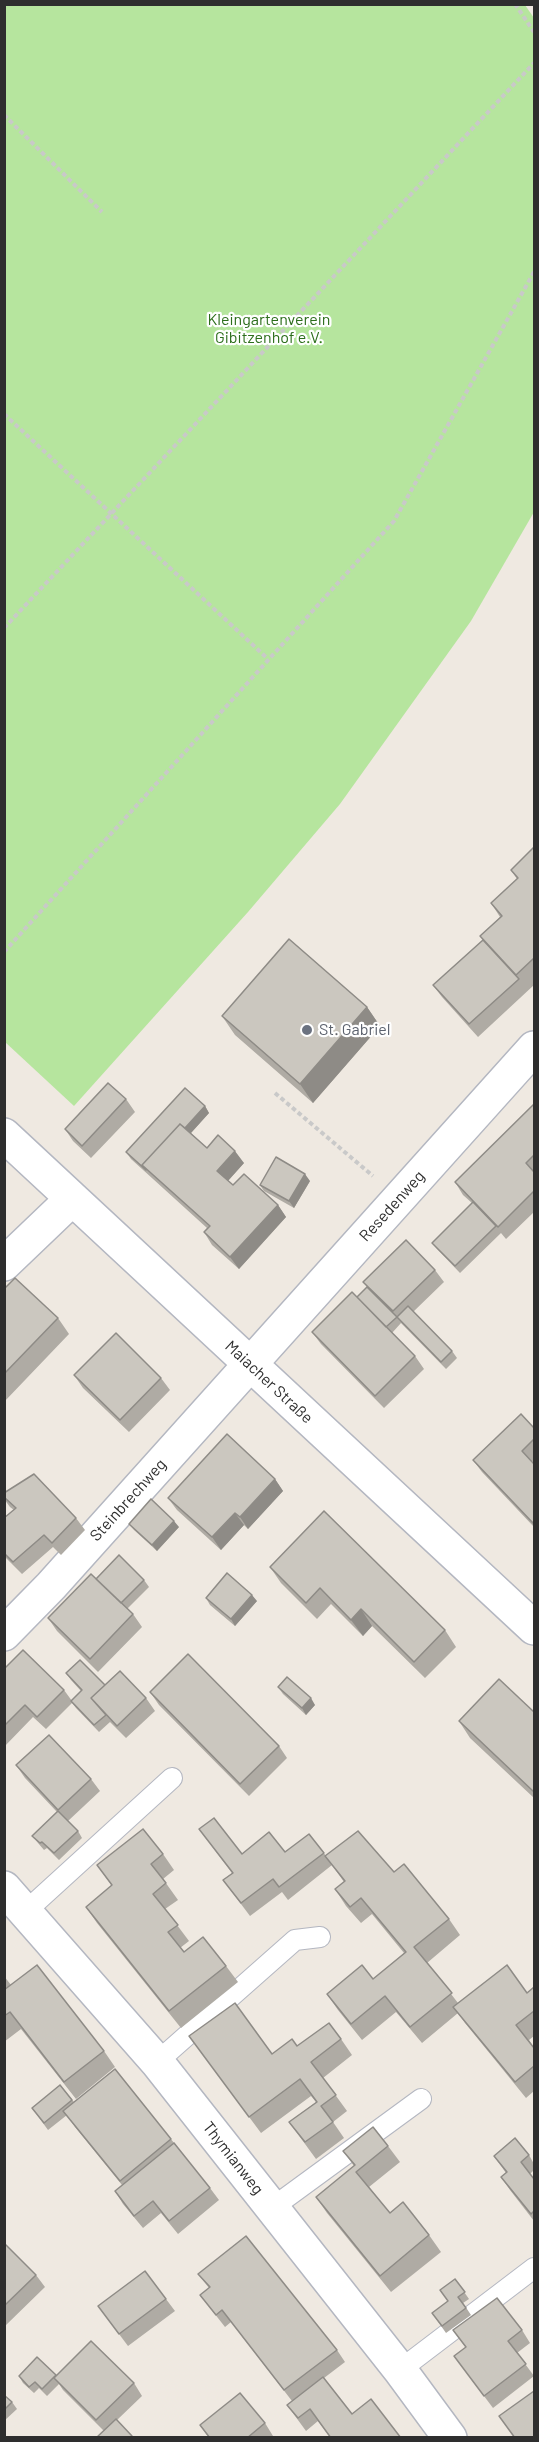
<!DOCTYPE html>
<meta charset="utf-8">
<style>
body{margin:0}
#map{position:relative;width:539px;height:2442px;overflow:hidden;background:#efe9e1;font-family:Barlow,sans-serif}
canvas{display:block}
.frame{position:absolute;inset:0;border:6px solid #2e2e2e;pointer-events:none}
</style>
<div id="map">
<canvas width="539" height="2442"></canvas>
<div class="frame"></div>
</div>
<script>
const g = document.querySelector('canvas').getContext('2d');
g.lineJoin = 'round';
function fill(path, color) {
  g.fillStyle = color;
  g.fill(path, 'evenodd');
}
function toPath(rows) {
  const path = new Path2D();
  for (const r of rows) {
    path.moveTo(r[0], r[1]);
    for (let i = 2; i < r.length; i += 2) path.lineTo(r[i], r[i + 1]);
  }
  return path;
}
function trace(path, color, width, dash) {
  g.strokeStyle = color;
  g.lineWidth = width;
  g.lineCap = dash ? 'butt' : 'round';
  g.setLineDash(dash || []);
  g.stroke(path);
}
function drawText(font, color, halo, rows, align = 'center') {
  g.font = font + ' Barlow,sans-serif';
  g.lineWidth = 4.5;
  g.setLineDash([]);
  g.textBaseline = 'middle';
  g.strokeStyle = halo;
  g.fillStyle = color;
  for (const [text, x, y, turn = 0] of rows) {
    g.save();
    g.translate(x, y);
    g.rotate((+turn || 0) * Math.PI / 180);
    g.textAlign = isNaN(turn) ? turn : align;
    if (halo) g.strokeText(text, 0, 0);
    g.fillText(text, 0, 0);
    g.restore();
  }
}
fill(toPath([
 [525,5,534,18,534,512,471,621,340,804,248,912,74,1106,5,1042,5,5]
]), '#b6e59e');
const service = toPath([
 [25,1912,172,1778],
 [157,2062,295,1940,320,1937],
 [272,2208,421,2099],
 [400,2370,534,2268]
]);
const minor = toPath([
 [4,1135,534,1628],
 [4,1264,71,1200],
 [4,1634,51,1586,534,1048],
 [4,1888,157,2062,400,2370,450,2438]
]);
trace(service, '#b4b7c1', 22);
trace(minor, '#b4b7c1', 36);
trace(toPath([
 [515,4,534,32],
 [4,115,102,212],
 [4,414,268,659],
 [4,628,534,63],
 [4,952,394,521,534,272],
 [275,1093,373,1176]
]), '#c9c9c9', 4, [4.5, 3]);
trace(service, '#fff', 20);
trace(minor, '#fff', 33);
fill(toPath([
 [534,847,534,985,478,1037,442,997,433,985,483,940,480,936,500,917,491,903,517,879,511,870],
 [367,1007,380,1026,313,1103,235,1035,222,1016],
 [126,1099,135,1112,91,1158,73,1141,65,1129],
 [534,1104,534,1212,506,1239,501,1233,460,1273,437,1249,432,1243,472,1203,463,1195,455,1182],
 [205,1106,209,1113,191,1133,207,1148,244,1163,228,1181,233,1185,278,1205,286,1217,239,1269,212,1245,204,1232,207,1228,131,1159,126,1152],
 [310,1181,294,1208,264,1191,260,1185],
 [435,1270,444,1282,413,1312,452,1351,457,1358,446,1369,401,1323,392,1333,415,1356,424,1369,384,1408,321,1344,312,1332,357,1297,367,1287,363,1282],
 [4,1289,58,1318,69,1334,4,1402],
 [74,1375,161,1378,170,1390,129,1432,83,1388],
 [534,1428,534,1460,532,1462,534,1464,534,1527,482,1472,473,1460],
 [275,1479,283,1491,248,1529,244,1525,221,1550,177,1510,168,1498],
 [4,1493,76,1518,85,1530,61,1555,53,1547,22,1574,4,1556,4,1518,14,1510,10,1507,4,1499],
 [129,1524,179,1527,157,1551,134,1530],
 [270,1567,445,1630,456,1647,425,1678,372,1626,363,1636,331,1604,317,1619,281,1583],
 [144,1580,149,1587,127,1609,133,1614,142,1627,98,1672,57,1631,48,1618],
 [206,1598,257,1601,235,1626,210,1605],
 [4,1669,64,1690,72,1701,81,1691,71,1680,66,1673,146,1698,155,1711,126,1738,110,1722,99,1732,76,1708,72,1703,46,1729,33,1717,4,1747],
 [278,1687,315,1705,306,1715,283,1694],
 [150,1692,279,1746,287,1758,249,1796,159,1705],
 [534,1712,534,1798,470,1738,459,1721],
 [16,1765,91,1779,100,1791,68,1821,78,1831,82,1838,59,1860,47,1848,44,1850,32,1836,57,1812,25,1778],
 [199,1829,242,1854,285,1852,309,1834,326,1856,394,1872,449,1919,460,1935,427,1963,458,2003,527,1993,534,1987,534,2036,529,2040,534,2048,534,2091,526,2098,465,2023,458,2013,422,2043,396,2012,362,2040,338,2010,327,1994,373,1979,404,1953,372,1914,361,1923,346,1906,335,1889,344,1882,332,1865,288,1900,282,1892,250,1916,223,1880,232,1873],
 [163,1854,174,1870,163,1879,178,1900,165,1909,189,1941,180,1948,184,1952,226,1966,238,1982,181,2028,97,1923,86,1907,112,1886,97,1865],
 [4,1976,11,1985,104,2051,115,2067,76,2099,21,2029,4,2042],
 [189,2036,272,2054,297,2046,341,2039,352,2055,323,2078,347,2111,333,2122,344,2138,316,2159,289,2122,316,2102,311,2096,261,2133],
 [115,2069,210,2188,219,2200,178,2234,161,2213,143,2228,123,2204,115,2191,122,2185,75,2127,67,2115,48,2130,32,2108,60,2085,74,2102],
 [388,2146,400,2162,369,2187,390,2213,429,2235,441,2252,391,2292,327,2213,316,2197,354,2166,343,2151],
 [529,2155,534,2164,534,2170,530,2174,534,2179,534,2221,510,2190,501,2177,506,2173,494,2156],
 [4,2243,36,2275,45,2287,4,2327],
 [198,2274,337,2350,345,2362,324,2378,352,2414,401,2438,331,2438,318,2421,306,2431,287,2405,292,2401,231,2322,225,2327,200,2295,209,2288],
 [455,2279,469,2299,463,2303,471,2315,446,2333,432,2313,448,2301],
 [166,2299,175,2311,128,2346,98,2306],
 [453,2330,522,2330,530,2343,517,2353,534,2376,493,2408,454,2356,466,2348],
 [19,2376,56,2376,134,2383,142,2396,117,2420,133,2438,96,2438,104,2431,63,2390,59,2384,47,2396,39,2388,34,2393,23,2383],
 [4,2395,12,2402,17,2409,4,2421],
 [265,2423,273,2436,271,2438,209,2438,200,2425]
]), '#afaba4');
fill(toPath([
 [367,1007,380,1026,313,1103,300,1084],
 [205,1106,209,1113,153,1175,147,1169],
 [235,1151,244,1163,226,1183,217,1171],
 [305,1174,310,1181,294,1208,289,1201],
 [278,1205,286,1217,239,1269,230,1257],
 [275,1479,283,1491,248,1529,240,1517],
 [235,1513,244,1525,221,1550,212,1537],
 [174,1521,179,1527,157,1551,152,1545],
 [252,1595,257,1601,235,1626,231,1619],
 [361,1609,372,1626,363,1636,351,1620],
 [311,1698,315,1705,306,1715,302,1708]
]), '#8e8b86');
const building = toPath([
 [534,847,534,958,516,975,480,936,502,916,491,903,518,878,511,870,534,847],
 [289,939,367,1007,300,1084,222,1016,289,939],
 [483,940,519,979,469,1024,433,985,483,940],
 [108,1083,126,1099,82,1146,65,1129,108,1083],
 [185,1088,205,1106,185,1128,180,1124,142,1165,146,1170,126,1152,185,1088],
 [534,1104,534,1155,526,1163,534,1172,534,1191,498,1227,455,1182,534,1104],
 [180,1124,207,1148,218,1135,235,1151,217,1171,233,1185,244,1174,278,1205,230,1257,204,1232,210,1226,142,1165,180,1124],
 [276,1157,305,1174,289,1201,260,1185,276,1157],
 [473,1202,496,1226,455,1266,432,1243,473,1202],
 [406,1240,435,1270,393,1311,363,1282,406,1240],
 [15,1278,58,1318,4,1374,4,1289,15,1278],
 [367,1287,397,1317,386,1327,357,1297,367,1287],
 [352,1292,415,1356,375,1396,312,1332,352,1292],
 [408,1306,452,1351,441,1362,397,1317,408,1306],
 [116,1333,161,1378,120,1420,74,1375,116,1333],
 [521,1414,534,1428,534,1439,522,1451,534,1464,534,1521,533,1523,473,1460,521,1414],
 [227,1434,275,1479,240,1517,235,1513,212,1537,168,1498,227,1434],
 [34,1474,76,1518,52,1543,44,1535,13,1562,4,1553,4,1518,16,1508,4,1497,4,1493,34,1474],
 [151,1499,174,1521,152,1545,129,1524,151,1499],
 [324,1511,445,1630,414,1662,361,1609,351,1620,320,1588,306,1603,270,1567,324,1511],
 [119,1555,144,1580,121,1603,96,1579,119,1555],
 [227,1573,252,1595,231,1619,206,1598,227,1573],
 [91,1574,133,1614,90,1659,48,1618,91,1574],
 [23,1650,64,1690,37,1717,25,1705,4,1726,4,1669,23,1650],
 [188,1654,279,1746,240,1784,150,1692,188,1654],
 [80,1660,105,1685,91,1698,106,1715,94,1725,71,1701,82,1690,66,1673,80,1660],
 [120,1671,146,1698,117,1726,91,1698,120,1671],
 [287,1677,311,1698,302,1708,278,1687,287,1677],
 [499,1679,534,1712,534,1792,459,1721,499,1679],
 [49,1735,91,1779,58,1810,16,1765,49,1735],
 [58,1811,78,1831,54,1853,42,1842,40,1843,32,1836,58,1811],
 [214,1818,242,1854,269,1832,285,1852,309,1834,324,1853,279,1887,273,1879,241,1903,223,1880,233,1873,199,1829,214,1818],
 [143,1829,163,1854,151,1864,166,1883,153,1894,178,1925,168,1932,184,1952,203,1937,226,1966,169,2011,86,1907,112,1885,97,1865,143,1829],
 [358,1831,394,1872,404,1864,449,1919,414,1947,452,1993,410,2027,385,1996,351,2024,327,1994,362,1965,373,1979,406,1952,361,1898,350,1907,335,1889,345,1881,325,1856,358,1831],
 [37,1965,104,2051,64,2082,10,2012,4,2016,4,1990,37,1965],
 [507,1965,527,1993,534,1987,534,2011,516,2025,534,2048,534,2066,515,2082,453,2007,507,1965],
 [235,2003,272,2054,292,2039,297,2046,329,2023,341,2039,311,2062,336,2095,321,2106,333,2122,305,2142,289,2122,317,2102,300,2079,249,2117,189,2036,235,2003],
 [115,2069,171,2139,120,2181,63,2111,115,2069],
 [60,2085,72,2100,44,2123,32,2108,60,2085],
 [373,2127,388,2146,356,2172,390,2213,403,2202,429,2235,380,2276,316,2197,355,2165,343,2151,373,2127],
 [515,2138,529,2155,521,2162,534,2179,534,2211,531,2214,501,2177,507,2172,494,2156,515,2138],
 [174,2143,210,2188,169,2221,153,2201,134,2216,115,2191,174,2143],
 [246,2236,337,2350,284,2390,222,2310,216,2315,200,2295,210,2287,198,2274,246,2236],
 [4,2243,36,2275,4,2306,4,2243],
 [145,2271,166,2299,119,2334,98,2306,145,2271],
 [455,2279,465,2292,458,2297,466,2308,442,2326,432,2313,448,2301,440,2290,455,2279],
 [497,2298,522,2330,508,2341,526,2364,484,2396,454,2356,466,2347,453,2330,497,2298],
 [91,2341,134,2383,96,2420,54,2378,91,2341],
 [37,2357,56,2375,42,2389,35,2382,29,2387,19,2376,37,2357],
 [323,2377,352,2414,371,2399,401,2438,331,2438,310,2409,298,2418,287,2405,323,2377],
 [534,2391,534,2438,515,2438,499,2416,534,2391],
 [240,2393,265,2423,247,2438,210,2438,200,2425,240,2393],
 [4,2395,12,2402,4,2410,4,2395],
 [116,2419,132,2436,131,2438,96,2438,116,2419]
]);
fill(building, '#cbc7bf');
trace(building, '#8e8b86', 1.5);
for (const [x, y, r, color] of [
 [307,1030,6,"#6b7280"]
]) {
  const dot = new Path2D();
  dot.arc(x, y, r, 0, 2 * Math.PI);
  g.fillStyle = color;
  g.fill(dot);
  trace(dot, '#fff', 2);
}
drawText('16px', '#2c6e1b', '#fff', [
 ["Kleingartenverein",269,320],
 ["Gibitzenhof e.V.",269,338]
]);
drawText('16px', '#5b616d', '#fff', [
 ["St. Gabriel",319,1030]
], 'left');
drawText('16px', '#2e2e2e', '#fff', [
 ["Resedenweg",392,1206,-48],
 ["Maiacher Straße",269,1382,43],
 ["Steinbrechweg",128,1500,-48],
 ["Thymianweg",233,2158,52]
]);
</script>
